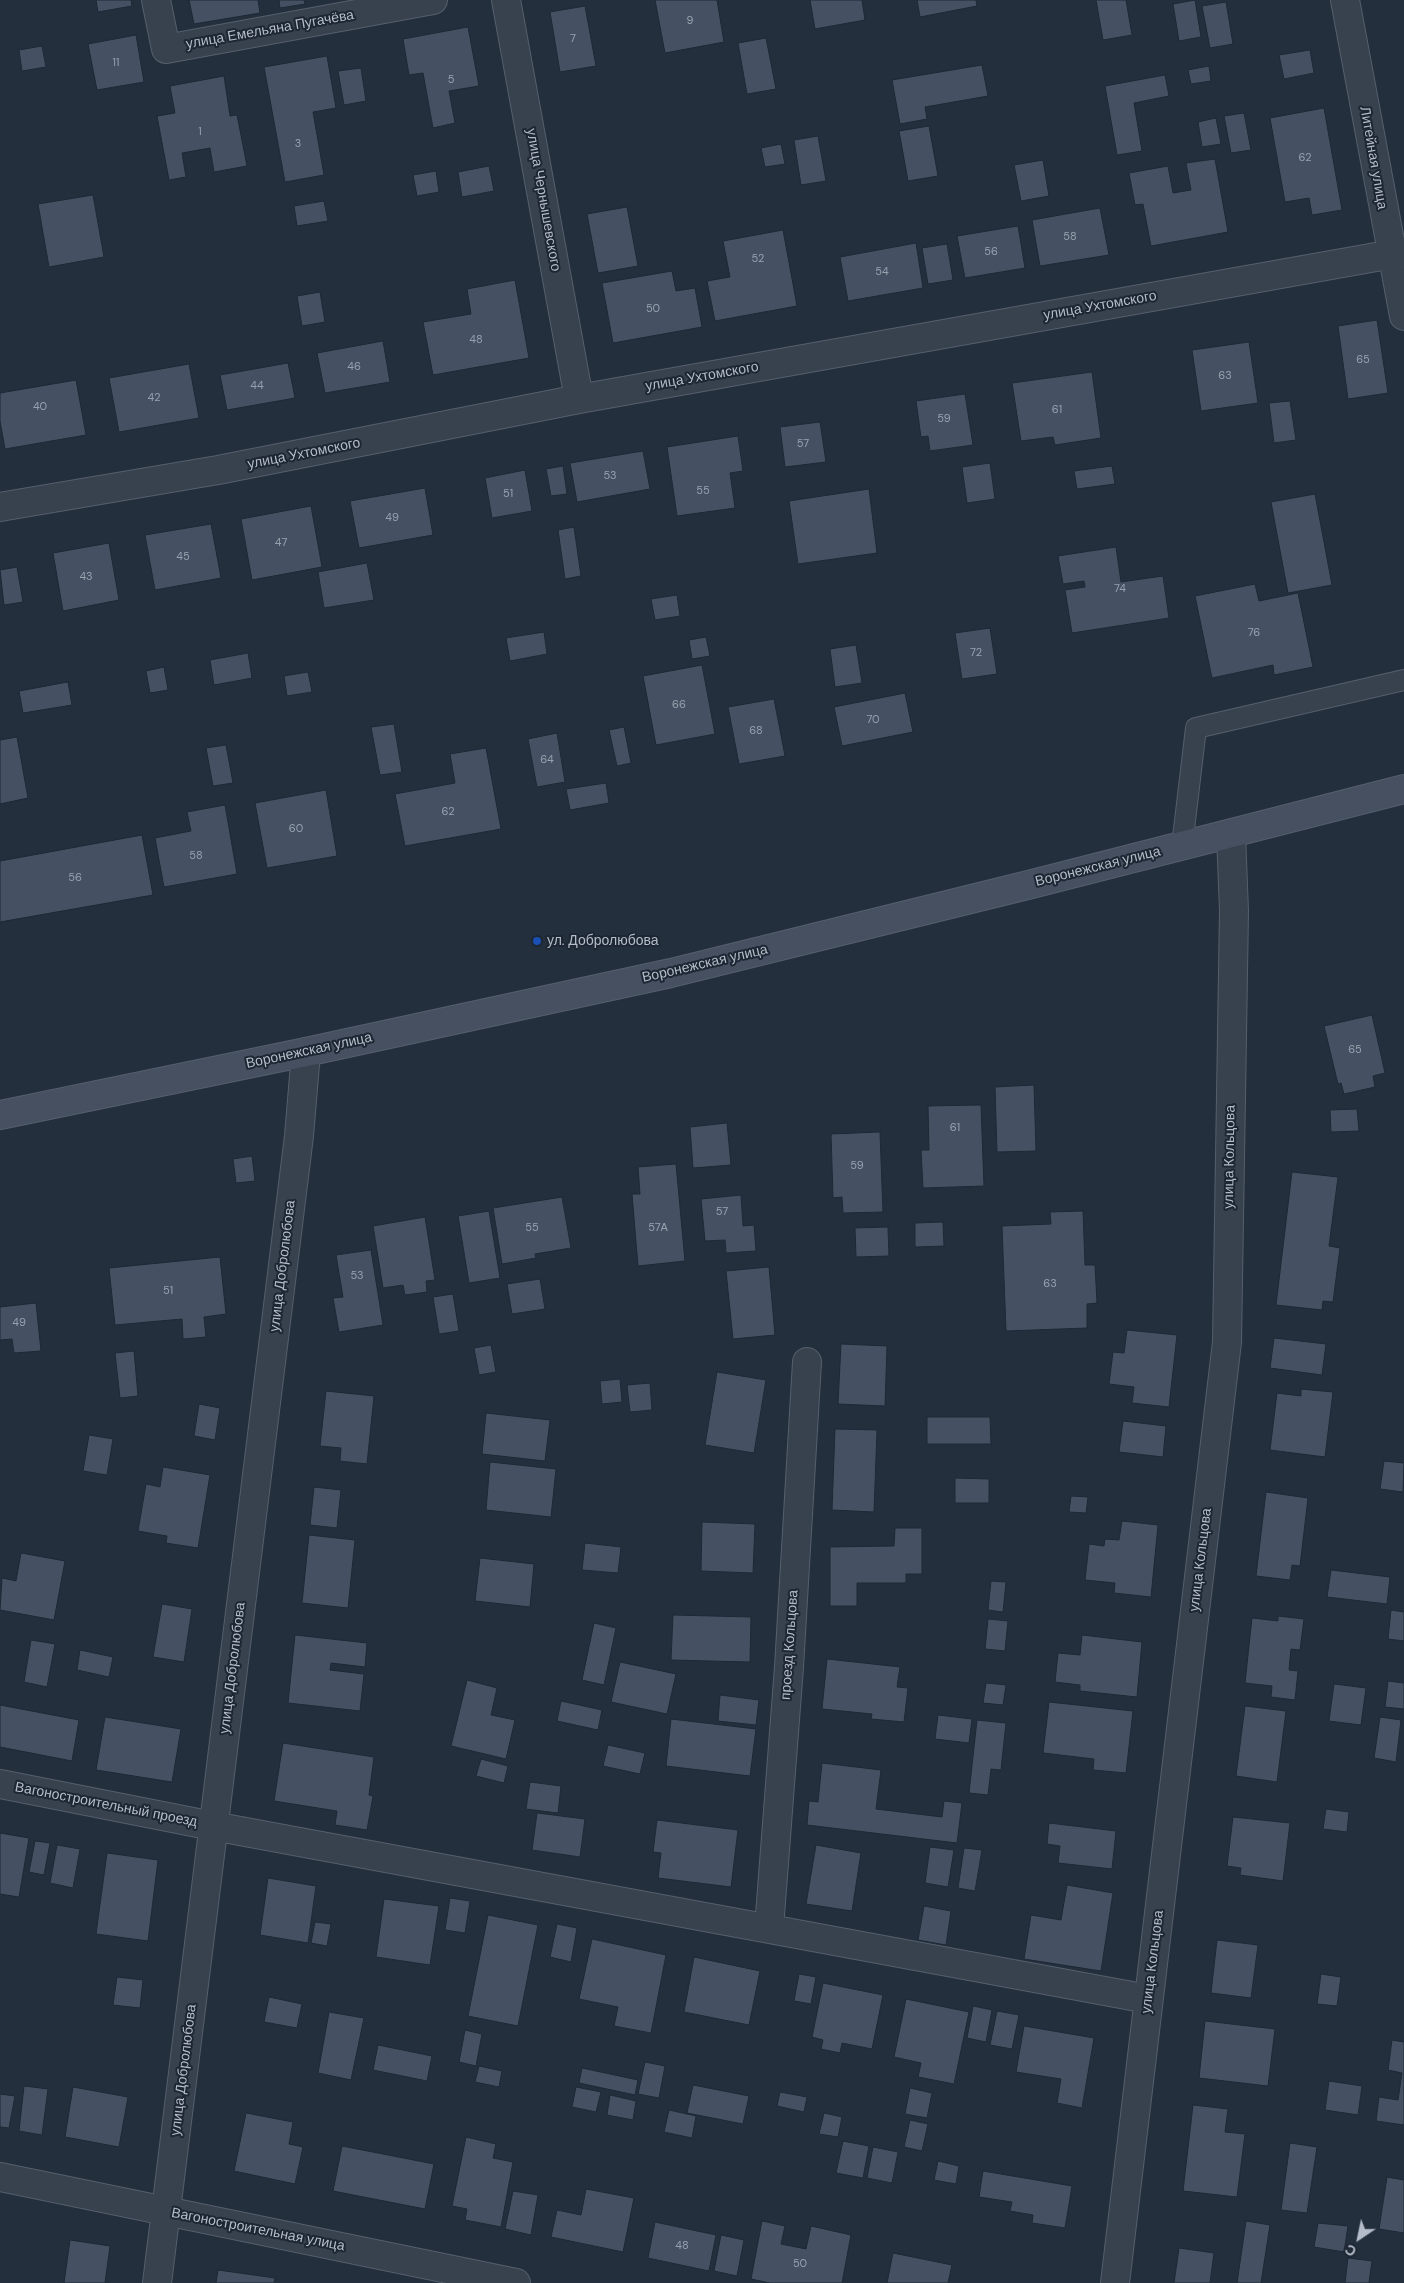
<!DOCTYPE html>
<meta charset="utf-8">
<style>
body{margin:0}
#map{position:relative;width:1404px;height:2283px;overflow:hidden;background:#242f3e;font-family:"DM Sans",sans-serif}
canvas{display:block}
.north{position:absolute;left:1334px;top:2213px;width:50px;height:50px;-webkit-text-stroke:4px #1d2633;paint-order:stroke;rotate:214deg;font-size:14px;font-weight:700;line-height:20px;text-align:center;color:#b4bcc9}
.north::after{content:'';display:block;margin:auto;width:18px;height:22px;background:#b4bcc9;clip-path:polygon(50% 0,100% 100%,50% 72%,0 100%)}
</style>
<div id="map">
<canvas width="1404" height="2283"></canvas>
<div class="north">С</div>
</div>
<script>
const g = document.querySelector('canvas').getContext('2d');
g.lineJoin = 'round';
function fill(path, color) {
  g.fillStyle = color;
  g.fill(path, 'evenodd');
}
function toPath(rows) {
  const path = new Path2D();
  for (const r of rows) {
    path.moveTo(r[0], r[1]);
    for (let i = 2; i < r.length; i += 2) path.lineTo(r[i], r[i + 1]);
  }
  return path;
}
function trace(path, color, width, dash) {
  g.strokeStyle = color;
  g.lineWidth = width;
  g.lineCap = dash ? 'butt' : 'round';
  g.setLineDash(dash || []);
  g.stroke(path);
}
function drawText(font, color, halo, rows, align = 'center') {
  g.font = font + ' "DM Sans",sans-serif';
  g.lineWidth = 4;
  g.setLineDash([]);
  g.textBaseline = 'middle';
  g.strokeStyle = halo;
  g.fillStyle = color;
  for (const [text, x, y, turn = 0] of rows) {
    g.save();
    g.translate(x, y);
    g.rotate((+turn || 0) * Math.PI / 180);
    g.textAlign = isNaN(turn) ? turn : align;
    if (halo) g.strokeText(text, 0, 0);
    g.fillText(text, 0, 0);
    g.restore();
  }
}
const building = toPath([
 [96,0,131,0,132,6,98,12,96,0],
 [189,0,258,0,260,13,194,24,189,0],
 [279,0,304,0,305,4,280,8,279,0],
 [655,0,717,0,724,42,665,53,655,0],
 [810,0,862,0,865,20,815,29,810,0],
 [917,0,976,0,977,6,920,17,917,0],
 [1096,0,1126,0,1132,35,1103,40,1096,0],
 [1195,0,1201,37,1179,41,1173,4,1195,0],
 [1226,2,1233,44,1210,48,1202,6,1226,2],
 [585,6,596,66,560,72,550,12,585,6],
 [468,27,479,86,449,91,455,123,433,128,423,73,409,75,403,39,468,27],
 [136,35,144,82,97,90,88,44,136,35],
 [766,38,776,89,747,94,738,43,766,38],
 [42,46,46,67,22,71,19,50,42,46],
 [1310,50,1314,73,1284,79,1279,55,1310,50],
 [327,56,336,108,313,112,324,175,285,182,264,67,327,56],
 [982,65,988,96,925,107,927,119,900,124,892,80,982,65],
 [1209,66,1211,81,1191,84,1188,70,1209,66],
 [361,68,366,101,344,105,338,71,361,68],
 [1165,75,1169,96,1134,103,1142,151,1117,155,1105,86,1165,75],
 [224,76,230,116,237,115,247,166,214,172,210,148,182,153,186,177,169,180,157,116,175,113,170,86,224,76],
 [1324,108,1342,210,1312,215,1309,198,1285,202,1270,118,1324,108],
 [1244,113,1251,150,1231,153,1224,116,1244,113],
 [1216,118,1221,144,1202,147,1198,122,1216,118],
 [929,126,938,176,908,181,899,131,929,126],
 [818,136,826,181,801,185,794,140,818,136],
 [781,144,785,164,765,167,761,148,781,144],
 [1215,159,1228,232,1151,246,1143,204,1135,205,1129,173,1168,166,1173,193,1191,190,1186,163,1215,159],
 [1043,160,1049,196,1021,201,1014,165,1043,160],
 [489,166,494,191,462,197,458,172,489,166],
 [436,171,439,192,417,196,413,175,436,171],
 [93,195,104,257,49,267,38,204,93,195],
 [324,201,328,221,297,226,294,206,324,201],
 [627,207,638,266,598,273,587,214,627,207],
 [1100,208,1109,255,1040,266,1032,220,1100,208],
 [1018,226,1025,268,965,278,957,236,1018,226],
 [783,230,797,306,715,321,707,281,730,277,723,241,783,230],
 [916,243,923,288,848,301,840,257,916,243],
 [947,244,953,280,928,284,922,248,947,244],
 [672,271,676,291,695,288,702,327,613,343,602,283,672,271],
 [515,280,529,358,433,375,423,322,471,314,467,289,515,280],
 [320,292,325,322,302,326,297,296,320,292],
 [1377,320,1388,393,1348,399,1338,326,1377,320],
 [383,341,390,382,325,393,317,353,383,341],
 [1249,342,1258,403,1201,411,1192,350,1249,342],
 [288,363,295,398,227,410,220,375,288,363],
 [189,364,199,418,119,432,109,378,189,364],
 [1092,372,1101,438,1055,445,1053,437,1021,441,1012,383,1092,372],
 [76,380,86,435,5,449,0,421,0,393,76,380],
 [965,394,973,445,930,451,928,436,921,437,916,401,965,394],
 [1290,401,1296,440,1274,443,1269,403,1290,401],
 [820,422,826,462,785,467,780,427,820,422],
 [738,436,743,471,730,473,735,508,677,516,667,447,738,436],
 [643,451,650,489,577,502,570,463,643,451],
 [990,463,995,499,967,503,962,467,990,463],
 [563,466,567,494,551,496,546,469,563,466],
 [1112,466,1115,484,1077,489,1074,471,1112,466],
 [525,470,532,511,492,518,485,478,525,470],
 [425,488,433,535,359,548,350,501,425,488],
 [869,489,877,553,798,564,789,501,869,489],
 [1315,494,1332,585,1288,593,1271,502,1315,494],
 [311,506,322,567,252,580,241,519,311,506],
 [211,524,221,578,155,590,145,535,211,524],
 [574,527,581,576,565,579,558,530,574,527],
 [109,543,119,600,63,611,53,553,109,543],
 [1116,547,1121,582,1163,576,1169,618,1072,633,1065,590,1085,587,1084,581,1063,584,1058,556,1116,547],
 [367,563,374,600,324,608,318,572,367,563],
 [17,567,23,602,4,605,0,570,17,567],
 [1255,584,1259,601,1298,593,1313,667,1274,675,1273,665,1212,678,1195,596,1255,584],
 [677,595,680,616,655,620,651,599,677,595],
 [990,628,997,674,962,679,955,633,990,628],
 [544,632,547,654,510,661,506,638,544,632],
 [706,637,710,656,692,659,689,640,706,637],
 [856,645,862,683,835,687,830,649,856,645],
 [248,653,252,678,214,685,210,660,248,653],
 [702,665,715,734,656,745,643,676,702,665],
 [164,667,168,690,150,693,146,671,164,667],
 [308,672,312,692,287,696,284,676,308,672],
 [68,682,72,705,23,713,19,691,68,682],
 [905,693,913,732,842,746,834,707,905,693],
 [774,699,785,756,739,764,728,707,774,699],
 [394,724,402,772,380,775,371,727,394,724],
 [624,727,631,763,617,766,609,730,624,727],
 [557,733,565,782,537,787,528,739,557,733],
 [17,737,28,798,0,804,0,740,17,737],
 [226,745,233,783,213,786,206,748,226,745],
 [486,748,501,829,405,846,395,794,455,783,450,754,486,748],
 [606,783,609,803,570,810,566,789,606,783],
 [326,790,337,856,267,868,255,803,326,790],
 [225,805,237,874,164,887,155,838,191,831,187,812,225,805],
 [142,835,153,895,0,922,0,861,142,835],
 [1372,1015,1385,1073,1373,1076,1375,1087,1344,1094,1341,1083,1338,1084,1324,1026,1372,1015],
 [1034,1085,1036,1151,997,1152,995,1087,1034,1085],
 [981,1105,984,1186,923,1188,921,1150,929,1150,928,1106,981,1105],
 [1357,1109,1359,1131,1331,1132,1330,1110,1357,1109],
 [727,1123,731,1165,693,1168,690,1127,727,1123],
 [880,1132,883,1212,843,1213,842,1197,833,1198,831,1134,880,1132],
 [252,1156,255,1181,236,1183,233,1159,252,1156],
 [676,1164,685,1261,638,1266,632,1194,640,1194,638,1167,676,1164],
 [1292,1172,1338,1177,1329,1246,1340,1248,1333,1302,1323,1301,1322,1310,1276,1305,1292,1172],
 [741,1195,743,1226,754,1225,756,1251,726,1253,725,1240,705,1241,701,1199,741,1195],
 [562,1197,571,1248,535,1254,536,1258,502,1264,493,1208,562,1197],
 [489,1211,500,1278,469,1283,458,1216,489,1211],
 [1083,1211,1085,1265,1095,1265,1097,1303,1087,1304,1087,1328,1006,1331,1002,1226,1051,1224,1050,1212,1083,1211],
 [425,1217,435,1280,426,1281,427,1292,405,1295,403,1285,383,1288,373,1226,425,1217],
 [943,1222,944,1246,915,1247,915,1223,943,1222],
 [888,1227,889,1256,856,1257,855,1228,888,1227],
 [371,1250,383,1325,339,1332,333,1298,343,1297,336,1255,371,1250],
 [220,1257,226,1314,204,1317,206,1337,183,1339,182,1319,115,1325,109,1268,220,1257],
 [769,1267,775,1335,733,1339,726,1271,769,1267],
 [540,1279,545,1309,512,1314,507,1284,540,1279],
 [453,1294,459,1331,439,1334,433,1297,453,1294],
 [36,1303,41,1351,14,1353,12,1339,0,1340,0,1307,36,1303],
 [1127,1330,1177,1335,1169,1407,1132,1403,1134,1387,1109,1384,1113,1352,1124,1353,1127,1330],
 [1274,1338,1326,1344,1322,1375,1270,1368,1274,1338],
 [841,1344,887,1346,885,1406,838,1404,841,1344],
 [491,1345,496,1372,479,1375,474,1348,491,1345],
 [134,1351,138,1396,120,1398,115,1353,134,1351],
 [717,1372,766,1380,754,1453,705,1445,717,1372],
 [620,1379,622,1402,602,1404,600,1381,620,1379],
 [650,1383,652,1410,630,1412,627,1385,650,1383],
 [1301,1389,1333,1392,1325,1457,1270,1450,1277,1393,1301,1396,1301,1389],
 [326,1391,374,1396,367,1464,340,1461,341,1448,320,1446,326,1391],
 [199,1404,220,1408,215,1440,194,1436,199,1404],
 [486,1413,550,1420,545,1461,482,1454,486,1413],
 [927,1417,990,1417,991,1444,927,1444,927,1417],
 [1123,1421,1166,1426,1163,1457,1119,1452,1123,1421],
 [835,1429,877,1430,874,1512,832,1510,835,1429],
 [89,1435,113,1439,107,1475,83,1471,89,1435],
 [1384,1461,1404,1463,1403,1492,1380,1489,1384,1461],
 [490,1462,556,1469,551,1517,486,1510,490,1462],
 [163,1467,210,1475,198,1548,166,1543,167,1536,138,1531,146,1484,160,1487,163,1467],
 [955,1478,989,1479,989,1503,955,1503,955,1478],
 [314,1487,341,1490,337,1528,310,1525,314,1487],
 [1266,1492,1308,1498,1300,1566,1292,1565,1290,1580,1256,1576,1266,1492],
 [1071,1496,1088,1497,1086,1513,1069,1512,1071,1496],
 [1122,1521,1158,1525,1151,1597,1114,1593,1115,1583,1085,1580,1089,1544,1104,1546,1105,1539,1119,1540,1122,1521],
 [702,1522,755,1524,753,1573,701,1571,702,1522],
 [895,1528,922,1528,922,1574,906,1574,906,1583,857,1583,857,1606,830,1606,830,1547,894,1546,895,1528],
 [309,1535,355,1540,348,1608,302,1603,309,1535],
 [585,1543,621,1547,618,1573,582,1570,585,1543],
 [21,1553,65,1561,54,1620,0,1610,2,1578,16,1581,21,1553],
 [480,1558,534,1564,530,1607,475,1601,480,1558],
 [1331,1570,1390,1577,1387,1604,1327,1597,1331,1570],
 [991,1581,1006,1582,1003,1612,988,1610,991,1581],
 [162,1604,192,1609,184,1662,153,1657,162,1604],
 [1391,1610,1404,1612,1404,1641,1388,1639,1391,1610],
 [673,1615,751,1617,750,1662,671,1660,673,1615],
 [1278,1616,1304,1619,1300,1650,1291,1649,1289,1670,1298,1671,1295,1700,1271,1697,1272,1686,1245,1683,1252,1618,1278,1621,1278,1616],
 [988,1619,1008,1621,1005,1651,985,1649,988,1619],
 [594,1623,616,1628,604,1685,582,1680,594,1623],
 [295,1635,367,1643,365,1667,331,1663,330,1670,364,1674,360,1711,288,1703,295,1635],
 [1082,1635,1142,1642,1137,1697,1080,1691,1080,1685,1055,1682,1058,1653,1080,1655,1082,1635],
 [31,1640,55,1644,47,1687,24,1682,31,1640],
 [80,1650,113,1657,109,1677,77,1670,80,1650],
 [827,1659,900,1667,897,1687,908,1688,904,1722,871,1719,872,1714,822,1709,827,1659],
 [620,1662,676,1674,667,1714,611,1702,620,1662],
 [467,1680,497,1688,491,1715,515,1720,506,1759,451,1746,467,1680],
 [1388,1681,1404,1683,1404,1709,1385,1707,1388,1681],
 [986,1683,1006,1685,1003,1705,983,1703,986,1683],
 [1334,1684,1366,1688,1361,1725,1329,1721,1334,1684],
 [720,1695,759,1700,756,1725,718,1721,720,1695],
 [561,1701,602,1710,598,1730,557,1721,561,1701],
 [1049,1702,1133,1711,1126,1773,1093,1770,1094,1759,1043,1753,1049,1702],
 [0,1705,79,1720,72,1761,0,1747,0,1705],
 [1245,1706,1286,1711,1277,1782,1236,1776,1245,1706],
 [938,1715,972,1719,969,1743,935,1739,938,1715],
 [105,1717,181,1729,172,1782,96,1770,105,1717],
 [1380,1717,1401,1720,1396,1762,1374,1758,1380,1717],
 [671,1719,756,1729,750,1776,666,1766,671,1719],
 [977,1720,1006,1723,1001,1770,991,1769,988,1795,969,1793,977,1720],
 [283,1743,374,1757,369,1795,373,1796,367,1830,335,1825,337,1811,274,1801,283,1743],
 [608,1745,645,1753,640,1774,603,1766,608,1745],
 [481,1759,508,1766,504,1783,476,1776,481,1759],
 [822,1763,881,1770,876,1809,942,1817,944,1801,962,1803,957,1843,807,1825,809,1801,818,1802,822,1763],
 [530,1782,561,1786,558,1813,526,1809,530,1782],
 [1326,1809,1349,1812,1347,1832,1323,1829,1326,1809],
 [537,1813,585,1819,580,1857,532,1850,537,1813],
 [1233,1817,1290,1823,1283,1881,1240,1875,1241,1868,1227,1866,1233,1817],
 [657,1820,738,1830,731,1887,658,1878,661,1853,653,1852,657,1820],
 [1049,1823,1116,1831,1112,1869,1058,1863,1060,1846,1047,1844,1049,1823],
 [0,1833,29,1838,19,1897,0,1894,0,1833],
 [35,1841,50,1843,44,1875,29,1872,35,1841],
 [57,1845,80,1849,73,1888,50,1883,57,1845],
 [816,1845,861,1853,852,1911,806,1904,816,1845],
 [930,1847,954,1850,948,1887,925,1883,930,1847],
 [964,1848,982,1850,975,1891,958,1888,964,1848],
 [107,1853,158,1860,148,1941,96,1934,107,1853],
 [268,1878,316,1886,308,1943,260,1935,268,1878],
 [1067,1885,1113,1893,1101,1971,1024,1959,1031,1915,1061,1920,1067,1885],
 [450,1898,470,1901,465,1933,445,1930,450,1898],
 [384,1899,439,1906,430,1965,376,1957,384,1899],
 [924,1906,951,1911,946,1945,918,1940,924,1906],
 [488,1915,538,1925,518,2026,468,2016,488,1915],
 [315,1922,331,1924,327,1946,311,1943,315,1922],
 [557,1924,577,1928,571,1962,550,1957,557,1924],
 [592,1939,666,1955,651,2033,614,2026,618,2007,579,1999,592,1939],
 [1217,1940,1258,1945,1251,1998,1211,1993,1217,1940],
 [694,1957,760,1971,749,2025,684,2012,694,1957],
 [799,1974,816,1977,811,2004,794,2001,799,1974],
 [1321,1974,1341,1977,1337,2006,1317,2004,1321,1974],
 [117,1977,143,1980,140,2008,113,2005,117,1977],
 [823,1983,883,1995,872,2049,842,2043,840,2053,821,2049,823,2040,812,2037,823,1983],
 [269,1997,302,2004,297,2028,264,2022,269,1997],
 [906,1999,969,2012,954,2084,918,2077,921,2063,894,2057,906,1999],
 [973,2006,992,2010,986,2042,967,2038,973,2006],
 [997,2011,1019,2015,1012,2049,990,2045,997,2011],
 [329,2012,364,2018,351,2080,318,2073,329,2012],
 [1205,2021,1275,2029,1268,2086,1199,2078,1205,2021],
 [1024,2026,1094,2038,1082,2108,1057,2103,1061,2079,1016,2072,1024,2026],
 [465,2030,482,2034,476,2066,459,2062,465,2030],
 [1392,2040,1404,2042,1404,2125,1376,2121,1379,2097,1398,2100,1402,2073,1388,2070,1392,2040],
 [378,2045,432,2056,427,2081,373,2070,378,2045],
 [645,2062,665,2066,659,2098,638,2094,645,2062],
 [479,2066,502,2071,499,2087,475,2082,479,2066],
 [582,2068,638,2080,635,2095,579,2083,582,2068],
 [1329,2081,1362,2086,1358,2115,1325,2110,1329,2081],
 [693,2085,749,2096,743,2124,687,2113,693,2085],
 [24,2086,48,2089,42,2135,19,2131,24,2086],
 [73,2087,128,2097,119,2147,65,2137,73,2087],
 [576,2087,601,2092,596,2112,572,2107,576,2087],
 [910,2088,932,2093,927,2118,905,2114,910,2088],
 [780,2092,807,2097,804,2112,777,2106,780,2092],
 [0,2094,15,2096,9,2128,0,2127,0,2094],
 [610,2095,636,2101,633,2120,607,2115,610,2095],
 [1193,2105,1228,2109,1225,2132,1245,2134,1237,2197,1183,2191,1193,2105],
 [669,2110,696,2116,692,2138,664,2132,669,2110],
 [246,2113,293,2122,289,2144,303,2147,295,2184,234,2171,246,2113],
 [824,2113,842,2117,838,2137,819,2134,824,2113],
 [910,2120,928,2124,922,2151,904,2147,910,2120],
 [466,2137,496,2144,493,2158,513,2162,501,2227,465,2220,467,2209,452,2206,466,2137],
 [843,2141,869,2146,863,2178,836,2173,843,2141],
 [1290,2143,1317,2147,1307,2213,1281,2210,1290,2143],
 [342,2146,434,2164,425,2209,333,2191,342,2146],
 [873,2147,898,2152,892,2183,867,2178,873,2147],
 [938,2161,959,2166,956,2184,934,2180,938,2161],
 [983,2171,1072,2186,1065,2228,1032,2223,1033,2215,1010,2211,1012,2202,979,2197,983,2171],
 [1387,2177,1404,2180,1404,2233,1379,2229,1387,2177],
 [586,2189,634,2198,623,2252,551,2237,557,2210,581,2215,586,2189],
 [513,2191,538,2195,531,2235,505,2229,513,2191],
 [762,2221,785,2226,781,2244,806,2249,811,2226,851,2235,842,2283,770,2283,751,2279,762,2221],
 [1246,2221,1270,2225,1261,2283,1237,2283,1246,2221],
 [655,2222,716,2235,709,2271,648,2258,655,2222],
 [1318,2223,1348,2226,1344,2252,1314,2247,1318,2223],
 [721,2235,744,2240,737,2276,714,2271,721,2235],
 [70,2240,110,2246,105,2283,64,2283,70,2240],
 [1179,2248,1214,2253,1210,2283,1174,2283,1179,2248],
 [893,2253,952,2265,948,2283,887,2283,893,2253],
 [1348,2258,1372,2261,1369,2283,1345,2283,1348,2258],
 [218,2270,275,2278,274,2283,216,2283,218,2270]
]);
fill(building, '#455162');
trace(building, '#1f2835', 1);
const lane = toPath([
 [1182,846,1196,728,1404,680]
]);
const street = toPath([
 [156,0,166,49,433,0],
 [506,0,579,399],
 [1345,0,1404,316],
 [0,507,218,470,579,399,1404,252],
 [0,1784,213,1826,1148,1999],
 [769,1928,789,1667,807,1362],
 [0,2177,516,2283],
 [157,2283,299,1136,306,1052],
 [1115,2283,1227,1342,1234,911,1231,834]
]);
const secondary = toPath([
 [0,1115,306,1052,671,973,1032,884,1404,789]
]);
trace(lane, '#565f6c', 22);
trace(street, '#565f6c', 30);
trace(secondary, '#565f6c', 30);
trace(lane, '#38414e', 20);
trace(street, '#38414e', 28);
trace(secondary, '#465061', 28);
for (const [x, y, r, color] of [
 [537,941,5,"#1a4fb4"]
]) {
  const dot = new Path2D();
  dot.arc(x, y, r, 0, 2 * Math.PI);
  g.fillStyle = color;
  g.fill(dot);
  trace(dot, '#1d2633', 2);
}
drawText('11px', '#98a1af', null, [
 ["9",690,21],
 ["7",573,39],
 ["11",116,63],
 ["5",451,80],
 ["1",200,132],
 ["3",298,144],
 ["62",1305,158],
 ["58",1070,237],
 ["56",991,252],
 ["52",758,259],
 ["54",882,272],
 ["50",653,309],
 ["48",476,340],
 ["65",1363,360],
 ["46",354,367],
 ["63",1225,376],
 ["44",257,386],
 ["42",154,398],
 ["40",40,407],
 ["61",1057,410],
 ["59",944,419],
 ["57",803,444],
 ["53",610,476],
 ["55",703,491],
 ["51",508,494],
 ["49",392,518],
 ["47",281,543],
 ["45",183,557],
 ["43",86,577],
 ["74",1120,589],
 ["76",1254,633],
 ["72",976,653],
 ["66",679,705],
 ["70",873,720],
 ["68",756,731],
 ["64",547,760],
 ["62",448,812],
 ["60",296,829],
 ["58",196,856],
 ["56",75,878],
 ["65",1355,1050],
 ["61",955,1128],
 ["59",857,1166],
 ["57",722,1212],
 ["55",532,1228],
 ["57А",658,1228],
 ["53",357,1276],
 ["63",1050,1284],
 ["51",168,1291],
 ["49",19,1323],
 ["48",682,2246],
 ["50",800,2264]
]);
drawText('14px', '#b4bcc9', '#1d2633', [
 ["улица Емельяна Пугачёва",270,30,-10],
 ["Литейная улица",1373,158,80],
 ["улица Чернышевского",543,200,80],
 ["улица Ухтомского",1100,306,-10],
 ["улица Ухтомского",702,377,-10],
 ["улица Ухтомского",304,454,-11],
 ["Воронежская улица",1098,867,-14],
 ["Воронежская улица",705,964,-13],
 ["Воронежская улица",309,1051,-12],
 ["улица Кольцова",1230,1157,-89],
 ["улица Добролюбова",283,1266,-83],
 ["улица Кольцова",1201,1560,-83],
 ["проезд Кольцова",790,1645,-86],
 ["улица Добролюбова",233,1668,-83],
 ["Вагоностроительный проезд",106,1805,11],
 ["улица Кольцова",1153,1962,-83],
 ["улица Добролюбова",184,2070,-83],
 ["Вагоностроительная улица",258,2230,11]
]);
drawText('14px', '#b4bcc9', '#1d2633', [
 ["ул. Добролюбова",547,941]
], 'left');
</script>
